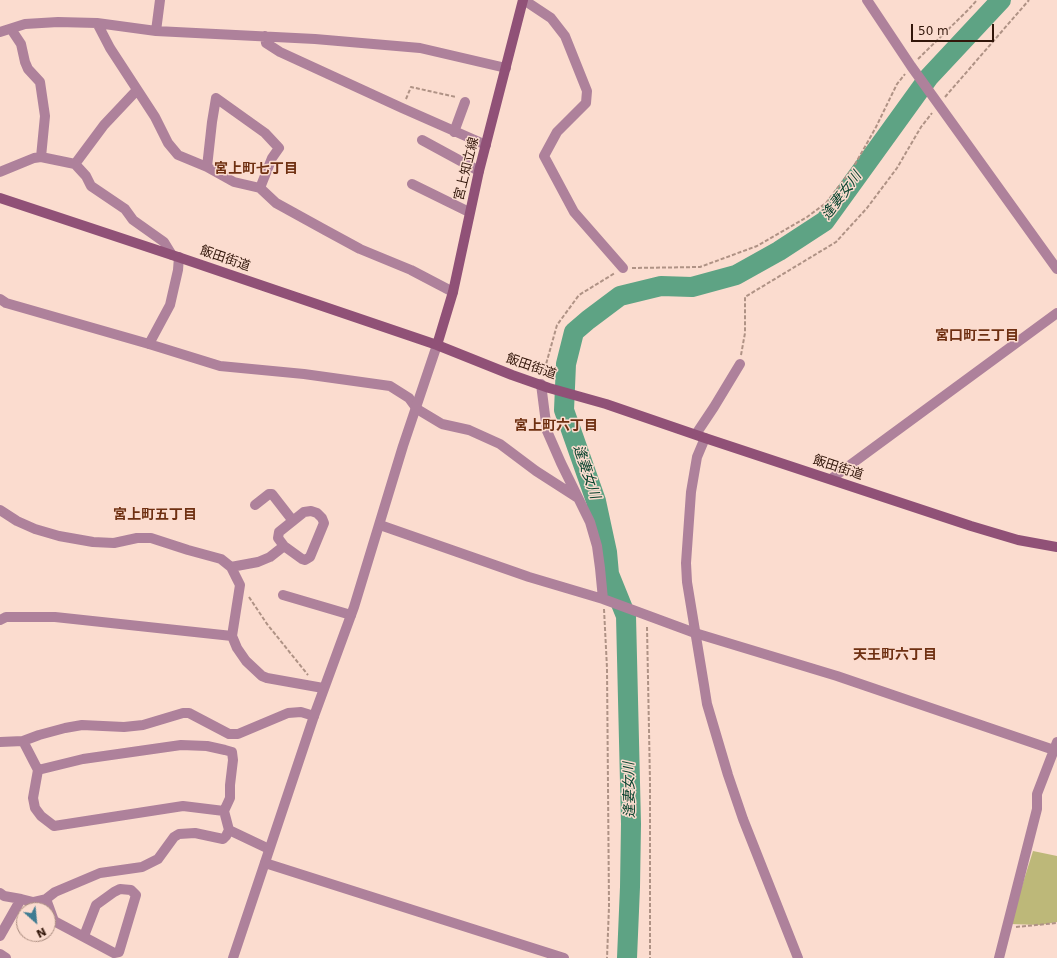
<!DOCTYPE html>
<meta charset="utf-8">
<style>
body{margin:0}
#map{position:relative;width:1057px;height:958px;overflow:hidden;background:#fbdccf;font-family:"DejaVu Sans",sans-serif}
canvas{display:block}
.north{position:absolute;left:16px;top:902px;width:40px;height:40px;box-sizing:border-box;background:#fbdccf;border:1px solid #ab8d80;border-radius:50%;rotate:153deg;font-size:11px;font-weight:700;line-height:16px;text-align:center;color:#32160a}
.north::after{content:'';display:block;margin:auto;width:14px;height:18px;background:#3f7c92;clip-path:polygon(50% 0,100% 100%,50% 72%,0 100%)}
.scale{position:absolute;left:911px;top:24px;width:83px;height:18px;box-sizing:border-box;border:2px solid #32160a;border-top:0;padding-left:5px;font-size:12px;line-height:14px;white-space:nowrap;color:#32160a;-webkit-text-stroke:3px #fbdccf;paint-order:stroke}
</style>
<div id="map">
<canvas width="1057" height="958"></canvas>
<div class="north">N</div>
<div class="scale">50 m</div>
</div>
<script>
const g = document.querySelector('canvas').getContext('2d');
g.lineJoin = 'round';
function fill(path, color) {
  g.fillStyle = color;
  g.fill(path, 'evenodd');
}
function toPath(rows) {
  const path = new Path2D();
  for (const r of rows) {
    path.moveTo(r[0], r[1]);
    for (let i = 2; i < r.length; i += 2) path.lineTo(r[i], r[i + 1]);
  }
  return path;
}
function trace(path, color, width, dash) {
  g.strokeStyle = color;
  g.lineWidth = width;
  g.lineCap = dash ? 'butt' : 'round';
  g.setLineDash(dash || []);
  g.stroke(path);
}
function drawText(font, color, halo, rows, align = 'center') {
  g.font = font + ' "DejaVu Sans","Noto Sans JP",sans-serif';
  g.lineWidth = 3;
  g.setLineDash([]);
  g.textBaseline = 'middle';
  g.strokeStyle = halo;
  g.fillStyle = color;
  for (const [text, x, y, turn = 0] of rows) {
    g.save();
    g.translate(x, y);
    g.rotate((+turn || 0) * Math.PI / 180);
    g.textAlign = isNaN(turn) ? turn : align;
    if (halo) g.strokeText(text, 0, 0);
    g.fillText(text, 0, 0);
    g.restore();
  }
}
fill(toPath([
 [1033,851,1057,856,1057,922,1040,925,1010,924]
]), '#bdb879');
trace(toPath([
 [627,958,630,887,631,824,626,616,609,574,607,552,596,501,564,410,566,364,574,332,588,320,620,296,661,286,692,287,736,275,779,251,825,221,929,77,1001,0]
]), '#5ea384', 20);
trace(toPath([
 [918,59,968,10,977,0],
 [945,97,1029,0],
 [406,99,411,87,456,97],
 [632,268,700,267,757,246,807,217,826,203,853,168,876,127,897,84,905,74],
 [741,355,745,333,745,297,836,242,867,208,897,168,921,127,932,113],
 [543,375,557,325,579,295,615,273],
 [249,597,267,624,308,675],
 [604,609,607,668,609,906,607,958],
 [647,627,650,782,650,958],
 [1016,927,1057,923]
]), '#af9285', 2, [4, 2]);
trace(toPath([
 [524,0,551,18,565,36,587,91,586,103,557,132,544,156,574,212,623,268],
 [867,0,911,66,1057,269],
 [97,23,110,48,155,117,168,143,178,155,207,167],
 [11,29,21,44,25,62,28,69,40,82,45,116,41,157],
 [156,31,160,0],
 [0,32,25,24,58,22,97,23,156,31,315,39,420,48,506,68],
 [265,36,266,43,280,52,402,108,486,145],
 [454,132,465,102],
 [422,140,479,171],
 [75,164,104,125,137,90],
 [0,172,34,158,41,157,75,164,86,176,91,186,125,209,133,220,164,242,172,255],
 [412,184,469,212],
 [260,188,272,158,279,148,265,133,216,98,212,122,207,167,234,182,260,188,276,203,325,230,360,249,411,270,453,292],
 [0,299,6,303,149,344,220,366,304,374,390,386,409,398,417,409,442,424,469,430,500,444,536,471,578,498],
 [149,344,170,305,178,270,179,257],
 [541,384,547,431,561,463,590,522,597,546,600,568,603,599],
 [696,434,714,407,740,364],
 [831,479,1057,313],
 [255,505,269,494,272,494,293,521],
 [0,510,17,521,35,529,59,536,93,542,114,543,137,538,151,538,188,550,221,559,231,567,240,585,232,636,237,648,246,661,262,676,267,678,323,688],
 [380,525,529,577,603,599,695,633,837,676,1054,750],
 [231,567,258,562,270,557,284,546,302,559,305,560,310,557,324,523,322,518,317,513,311,511,304,512,279,532,278,538,284,546],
 [283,595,351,615],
 [0,620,6,617,55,617,232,636],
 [23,741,38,770,33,798,35,808,41,816,54,826,183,806,224,811],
 [0,742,23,741,39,735,65,728,82,725,124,727,143,725,183,713,189,713,229,734,238,734,288,713,301,712,314,716],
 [38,770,83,759,181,745,207,746,225,750,232,752,233,760,230,785,230,798,224,811,229,830,269,849],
 [265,863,564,958],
 [0,893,4,896,21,899,0,936],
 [21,899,33,902,46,899,54,921,114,953,119,952,136,895,131,890,120,889,114,892,96,905,84,936],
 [46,899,55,892,100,873,142,867,158,859,174,837,179,834,195,833,223,839,226,836,229,830],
 [0,954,6,958],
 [999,958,1037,809,1037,794,1057,742]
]), '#ae819b', 10);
trace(toPath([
 [705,438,697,457,691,492,686,563,687,582,704,685,707,704,728,775,743,819,798,958],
 [233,958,314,716,354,607,403,446,437,345]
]), '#ae819b', 10);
trace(toPath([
 [0,198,178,257,437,345,512,375,549,388,606,404,705,438,971,526,1018,540,1057,547],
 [437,345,453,292,479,171,523,0]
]), '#905177', 10);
drawText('13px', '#32160a', '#fbdccf', [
 ["宮上知立線",467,169,-76],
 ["飯田街道",225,259,19],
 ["飯田街道",531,367,19],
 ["飯田街道",838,468,18]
]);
drawText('bold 14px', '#6f3012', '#fbdccf', [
 ["宮上町七丁目",256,169],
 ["宮口町三丁目",977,336],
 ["宮上町六丁目",556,426],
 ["宮上町五丁目",155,515],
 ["天王町六丁目",895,655]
]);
drawText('italic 14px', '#09442f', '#fbdccf', [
 ["逢妻女川",842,196,-53],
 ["逢妻女川",586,472,71],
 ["逢妻女川",630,790,-91]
]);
</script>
